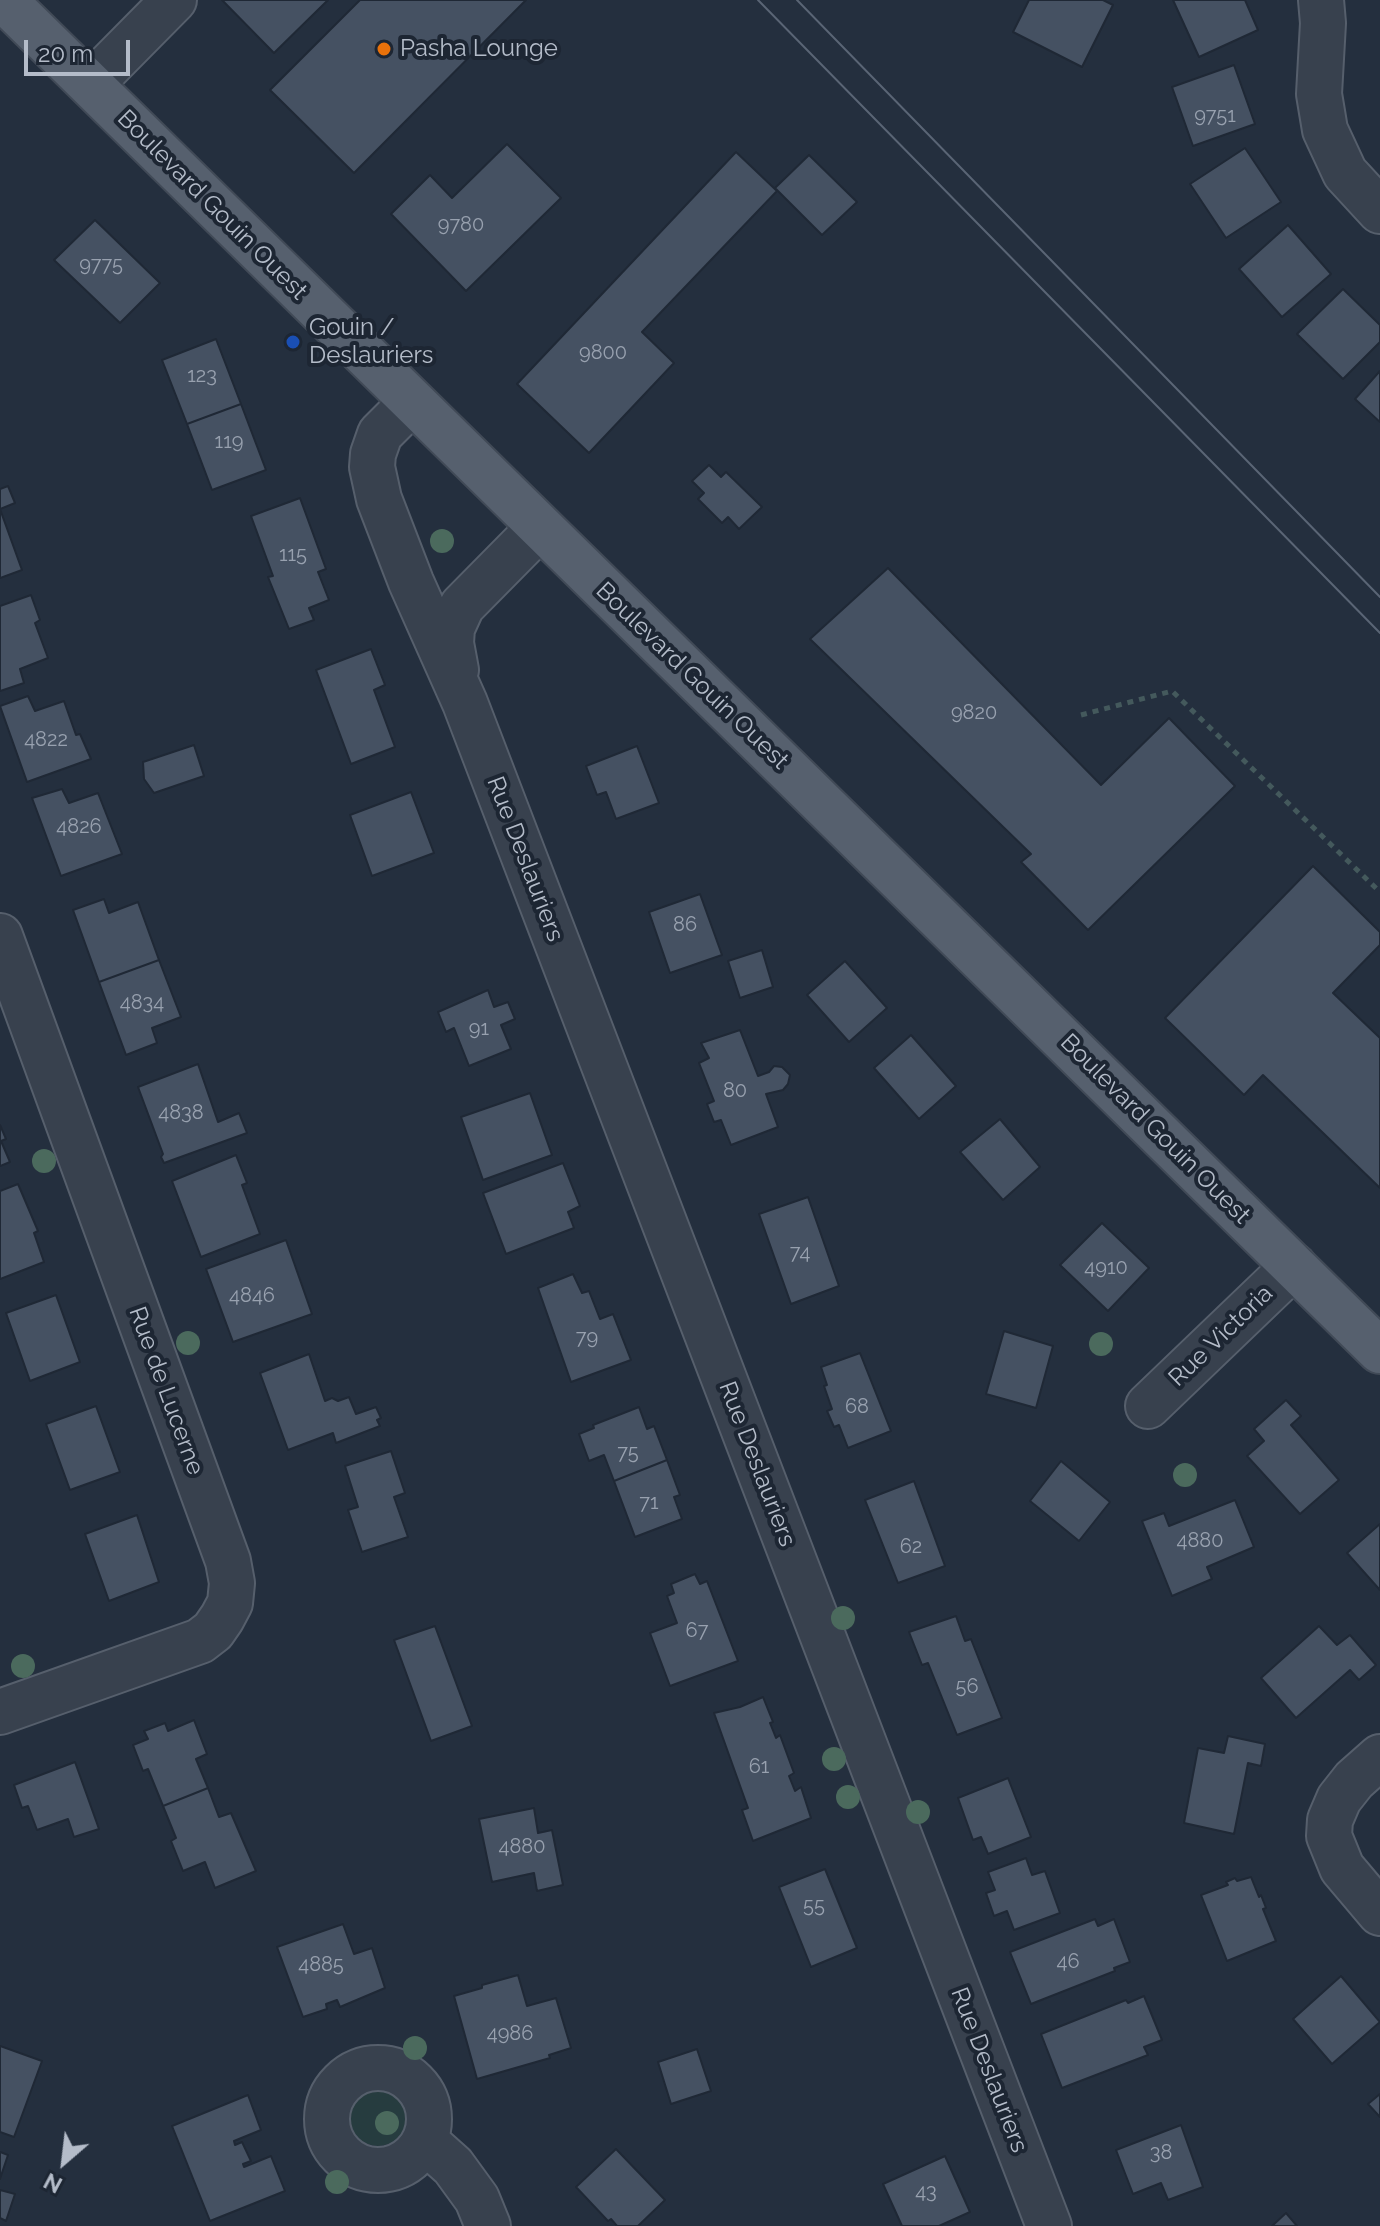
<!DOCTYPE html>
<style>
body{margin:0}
#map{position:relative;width:1380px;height:2226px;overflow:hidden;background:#242f3e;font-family:Raleway,sans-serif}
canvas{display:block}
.north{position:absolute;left:24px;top:2122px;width:80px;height:80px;-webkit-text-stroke:6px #1d2633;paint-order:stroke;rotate:208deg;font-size:22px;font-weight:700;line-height:32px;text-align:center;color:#b4bcc9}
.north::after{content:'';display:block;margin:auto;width:28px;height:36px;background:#b4bcc9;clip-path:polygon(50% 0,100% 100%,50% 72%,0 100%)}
.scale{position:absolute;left:24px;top:40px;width:106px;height:36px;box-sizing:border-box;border:4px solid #b4bcc9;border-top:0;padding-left:10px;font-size:24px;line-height:28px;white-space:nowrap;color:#b4bcc9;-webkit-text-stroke:6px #1d2633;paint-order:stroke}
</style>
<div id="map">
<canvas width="1380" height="2226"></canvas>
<div class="north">N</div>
<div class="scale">20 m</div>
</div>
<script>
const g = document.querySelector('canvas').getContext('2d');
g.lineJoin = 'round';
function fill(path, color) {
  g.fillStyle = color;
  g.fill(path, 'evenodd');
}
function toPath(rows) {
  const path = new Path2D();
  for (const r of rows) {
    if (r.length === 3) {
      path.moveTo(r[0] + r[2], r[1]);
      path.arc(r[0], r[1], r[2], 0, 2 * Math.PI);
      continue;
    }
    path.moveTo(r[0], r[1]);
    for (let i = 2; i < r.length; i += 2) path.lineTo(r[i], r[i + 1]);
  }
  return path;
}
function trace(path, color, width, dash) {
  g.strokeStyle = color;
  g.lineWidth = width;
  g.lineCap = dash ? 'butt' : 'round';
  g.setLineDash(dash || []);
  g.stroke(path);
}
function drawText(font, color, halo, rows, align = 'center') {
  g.font = font + ' Raleway,sans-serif';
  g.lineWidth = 8;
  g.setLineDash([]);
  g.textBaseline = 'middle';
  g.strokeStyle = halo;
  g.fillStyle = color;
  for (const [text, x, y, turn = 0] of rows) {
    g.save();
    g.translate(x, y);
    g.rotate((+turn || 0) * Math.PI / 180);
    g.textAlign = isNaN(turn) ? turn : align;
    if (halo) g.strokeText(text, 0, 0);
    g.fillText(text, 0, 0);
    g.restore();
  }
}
fill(toPath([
 [378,2118,28]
]), '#263c3f');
const building = toPath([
 [222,0,328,0,274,53,222,0],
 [360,0,526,0,354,173,270,90,360,0],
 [1029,0,1103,0,1113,5,1082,67,1013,32,1029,0],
 [1173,0,1245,0,1258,30,1199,57,1173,0],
 [1234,65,1255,124,1193,146,1172,87,1234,65],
 [507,144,561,198,466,291,391,214,430,175,452,198,507,144],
 [1245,148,1281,202,1226,238,1190,184,1245,148],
 [736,152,777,191,642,332,674,363,589,453,517,384,736,152],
 [809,155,857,202,822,235,775,188,809,155],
 [95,220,160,283,120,323,54,260,95,220],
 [1288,225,1331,274,1282,317,1239,269,1288,225],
 [1343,289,1380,325,1380,342,1343,379,1297,334,1343,289],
 [216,339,241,404,187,424,162,360,216,339],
 [1380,371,1380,422,1355,399,1380,371],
 [241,404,266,470,212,490,187,424,241,404],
 [709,465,721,477,726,472,762,507,739,529,728,517,722,523,698,499,704,493,692,481,709,465],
 [8,486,15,503,0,509,22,570,0,578,0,489,8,486],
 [300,498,326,569,318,572,329,600,309,608,314,620,289,629,268,577,273,576,251,516,300,498],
 [888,568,1101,785,1169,718,1235,786,1088,930,1021,862,1031,854,810,639,888,568],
 [31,595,40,620,35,623,48,658,20,669,24,683,0,691,0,606,31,595],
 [371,649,385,685,374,690,395,747,351,764,316,670,371,649],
 [28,696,35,711,64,701,76,735,80,734,91,759,27,782,0,706,28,696],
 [194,745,204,776,154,793,144,779,143,762,194,745],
 [637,746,659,803,616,819,606,792,597,795,586,766,637,746],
 [62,789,69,803,98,793,122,854,61,876,32,798,62,789],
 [411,792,434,853,372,876,350,815,411,792],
 [1313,866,1380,932,1380,945,1333,993,1380,1038,1380,1188,1263,1075,1244,1095,1165,1018,1313,866],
 [700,894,722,955,670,973,649,912,700,894],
 [104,899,109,913,138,902,159,960,99,982,73,910,104,899],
 [762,950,773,987,740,998,728,961,762,950],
 [159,960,181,1017,152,1028,157,1043,126,1055,99,982,159,960],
 [845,961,887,1008,849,1042,807,995,845,961],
 [488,990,494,1007,508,1002,515,1019,501,1025,511,1049,469,1066,454,1028,446,1032,438,1012,488,990],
 [740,1030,758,1076,769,1072,774,1066,782,1067,790,1075,788,1084,783,1090,766,1094,778,1127,731,1145,721,1120,714,1122,707,1104,714,1101,699,1063,709,1058,701,1043,740,1030],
 [911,1035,956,1086,919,1119,874,1068,911,1035],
 [198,1064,218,1122,239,1113,247,1133,164,1163,161,1157,163,1154,138,1087,198,1064],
 [530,1093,552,1155,483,1180,461,1117,530,1093],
 [1000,1119,1040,1167,1003,1200,960,1152,1000,1119],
 [0,1125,6,1139,1,1141,10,1162,0,1166,0,1125],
 [236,1155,247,1183,242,1185,260,1234,201,1257,172,1181,236,1155],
 [563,1163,580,1206,568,1212,574,1228,506,1254,483,1193,563,1163],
 [18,1184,38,1231,34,1233,44,1262,0,1279,0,1191,18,1184],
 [808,1197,839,1286,791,1304,759,1214,808,1197],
 [1102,1223,1149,1268,1108,1311,1060,1265,1102,1223],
 [286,1240,312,1314,233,1342,206,1269,286,1240],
 [573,1274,582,1293,589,1291,600,1319,613,1314,631,1360,571,1382,538,1288,573,1274],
 [56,1295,80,1362,30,1381,6,1313,56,1295],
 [1004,1331,1053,1346,1036,1408,986,1394,1004,1331],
 [860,1353,891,1431,848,1448,839,1425,834,1427,827,1411,832,1409,824,1386,827,1385,821,1367,860,1353],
 [309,1354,325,1401,332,1398,338,1401,349,1397,356,1414,376,1407,381,1418,377,1420,380,1426,336,1443,333,1433,288,1450,260,1373,309,1354],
 [1286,1400,1301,1416,1291,1425,1339,1480,1300,1514,1247,1456,1264,1441,1254,1429,1286,1400],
 [96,1406,120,1472,70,1490,46,1424,96,1406],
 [639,1407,647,1429,654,1426,667,1460,614,1481,604,1455,589,1461,579,1434,594,1428,593,1425,639,1407],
 [391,1451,405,1493,394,1497,408,1537,362,1552,348,1510,358,1507,345,1466,391,1451],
 [667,1460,680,1495,674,1497,682,1519,635,1537,614,1481,667,1460],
 [1061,1461,1110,1502,1079,1541,1030,1501,1061,1461],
 [914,1481,945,1566,898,1583,865,1500,914,1481],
 [1235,1500,1254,1547,1207,1567,1212,1579,1172,1596,1142,1521,1164,1513,1169,1526,1235,1500],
 [137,1515,159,1582,109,1601,85,1534,137,1515],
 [1380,1524,1380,1590,1347,1553,1380,1524],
 [695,1574,700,1584,707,1581,738,1661,670,1686,650,1633,677,1623,667,1596,674,1593,671,1584,695,1574],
 [956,1616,965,1641,971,1639,1002,1718,957,1735,928,1663,922,1665,909,1632,956,1616],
 [435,1626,472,1726,431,1741,394,1640,435,1626],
 [1319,1626,1337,1645,1350,1635,1376,1665,1359,1680,1350,1670,1296,1718,1261,1678,1319,1626],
 [763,1697,773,1722,770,1723,776,1738,780,1735,794,1773,789,1776,795,1791,801,1787,811,1818,753,1841,742,1810,748,1808,714,1713,740,1707,763,1697],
 [194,1720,207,1754,196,1759,208,1788,163,1806,148,1769,143,1771,133,1745,148,1739,144,1731,165,1723,168,1731,194,1720],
 [1228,1736,1265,1744,1261,1766,1248,1763,1234,1834,1184,1823,1198,1748,1224,1753,1228,1736],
 [75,1762,99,1829,74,1837,68,1819,37,1830,28,1806,22,1808,14,1785,75,1762],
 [1008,1778,1031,1837,988,1854,981,1837,973,1840,958,1798,1008,1778],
 [208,1788,219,1817,231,1813,256,1871,215,1888,205,1862,183,1871,171,1841,176,1838,163,1806,208,1788],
 [534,1808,538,1833,552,1830,563,1885,537,1891,534,1873,492,1882,479,1819,534,1808],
 [1026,1858,1032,1875,1045,1871,1060,1913,1014,1930,1007,1911,994,1916,986,1893,995,1890,988,1872,1026,1858],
 [825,1869,857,1948,811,1967,779,1887,825,1869],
 [1251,1877,1259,1897,1261,1895,1266,1908,1263,1909,1276,1941,1227,1961,1201,1895,1228,1885,1226,1882,1235,1878,1237,1881,1251,1877],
 [1095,1919,1098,1926,1114,1919,1130,1962,1114,1968,1115,1971,1031,2004,1010,1952,1095,1919],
 [343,1924,354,1954,372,1948,385,1988,340,2007,337,2000,326,2004,327,2009,303,2017,277,1947,343,1924],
 [518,1975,527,2006,556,1998,571,2048,549,2055,550,2058,477,2079,454,1996,482,1988,482,1985,518,1975],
 [1341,1976,1380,2022,1332,2064,1293,2019,1341,1976],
 [1144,1996,1162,2040,1144,2047,1148,2055,1062,2088,1041,2034,1126,2000,1128,2003,1144,1996],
 [0,2046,42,2061,14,2137,0,2132,0,2046],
 [697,2049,711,2091,671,2104,658,2062,697,2049],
 [1380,2094,1380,2117,1368,2104,1380,2094],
 [248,2095,261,2130,234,2141,235,2145,242,2142,251,2161,243,2164,244,2167,271,2156,285,2191,210,2221,172,2126,248,2095],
 [1181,2125,1203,2187,1168,2200,1161,2183,1133,2194,1116,2150,1181,2125],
 [616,2149,665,2200,638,2226,617,2226,611,2219,608,2221,576,2187,616,2149],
 [0,2152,8,2155,0,2179,0,2152],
 [945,2156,970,2212,939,2226,902,2226,883,2184,945,2156],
 [0,2190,15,2194,6,2221,0,2218,0,2190],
 [1286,2213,1297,2226,1272,2226,1286,2213]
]);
fill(building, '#455162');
trace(building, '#1f2835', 2);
const minor = toPath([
 [1321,0,1323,23,1319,94,1325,130,1345,173,1380,211],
 [91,84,174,0],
 [412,402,380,434,373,454,372,467,379,499,411,582,465,703,1049,2226],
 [456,670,451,643,452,628,462,606,540,527],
 [0,936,228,1561,232,1583,230,1603,222,1618,213,1631,200,1641,0,1712],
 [1148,1406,1294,1266],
 [1380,1757,1354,1780,1339,1799,1330,1820,1329,1836,1342,1868,1380,1913],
 [378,2119,51],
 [425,2141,453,2166,477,2199,488,2226]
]);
const major = toPath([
 [4,0,1380,1351]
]);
trace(minor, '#565f6c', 48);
trace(major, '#414a57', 48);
trace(toPath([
 [1081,715,1172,691,1380,892]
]), '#44595c', 5, [6, 6]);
trace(minor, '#38414e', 44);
trace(major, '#56606e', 44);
trace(toPath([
 [758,0,1380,633],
 [797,0,1380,597]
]), '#5a6575', 2);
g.fillStyle = '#4b6a5d';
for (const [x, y] of [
 [442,541],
 [44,1161],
 [188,1343],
 [1101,1344],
 [1185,1475],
 [843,1618],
 [23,1666],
 [834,1759],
 [848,1797],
 [918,1812],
 [415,2048],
 [387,2123],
 [337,2182]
]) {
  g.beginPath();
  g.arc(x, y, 12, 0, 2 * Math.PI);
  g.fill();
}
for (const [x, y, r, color] of [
 [384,49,8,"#e8710a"],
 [293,342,8,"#1a4fb4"]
]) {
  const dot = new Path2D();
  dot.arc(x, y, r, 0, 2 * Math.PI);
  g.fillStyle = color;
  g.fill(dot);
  trace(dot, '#1d2633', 3);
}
drawText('20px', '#98a1af', null, [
 ["9751",1215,116],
 ["9780",461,225],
 ["9775",101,265],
 ["9800",603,353],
 ["123",202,376],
 ["119",229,442],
 ["115",293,555],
 ["9820",974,713],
 ["4822",46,740],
 ["4826",79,827],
 ["86",685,925],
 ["4834",142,1003],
 ["91",479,1029],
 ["80",735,1091],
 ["4838",181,1113],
 ["74",800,1253],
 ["4910",1106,1268],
 ["4846",252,1296],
 ["79",587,1338],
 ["68",857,1407],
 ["75",628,1453],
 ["71",649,1503],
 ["4880",1200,1541],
 ["62",911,1547],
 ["67",697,1631],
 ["56",967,1687],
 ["61",759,1767],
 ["4880",522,1847],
 ["55",814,1906],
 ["46",1068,1962],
 ["4885",321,1965],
 ["4986",510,2034],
 ["38",1161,2153],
 ["43",926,2192]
]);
drawText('24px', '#b4bcc9', '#1d2633', [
 ["Pasha Lounge",400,49],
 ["Gouin /",309,328],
 ["Deslauriers",309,356]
], 'left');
drawText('24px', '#b4bcc9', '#1d2633', [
 ["Boulevard Gouin Ouest",212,205,45],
 ["Boulevard Gouin Ouest",692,676,44],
 ["Rue Deslauriers",525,859,69],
 ["Boulevard Gouin Ouest",1155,1129,45],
 ["Rue Victoria",1221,1336,-44],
 ["Rue de Lucerne",166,1391,70],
 ["Rue Deslauriers",757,1464,69],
 ["Rue Deslauriers",989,2070,69]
]);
</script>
